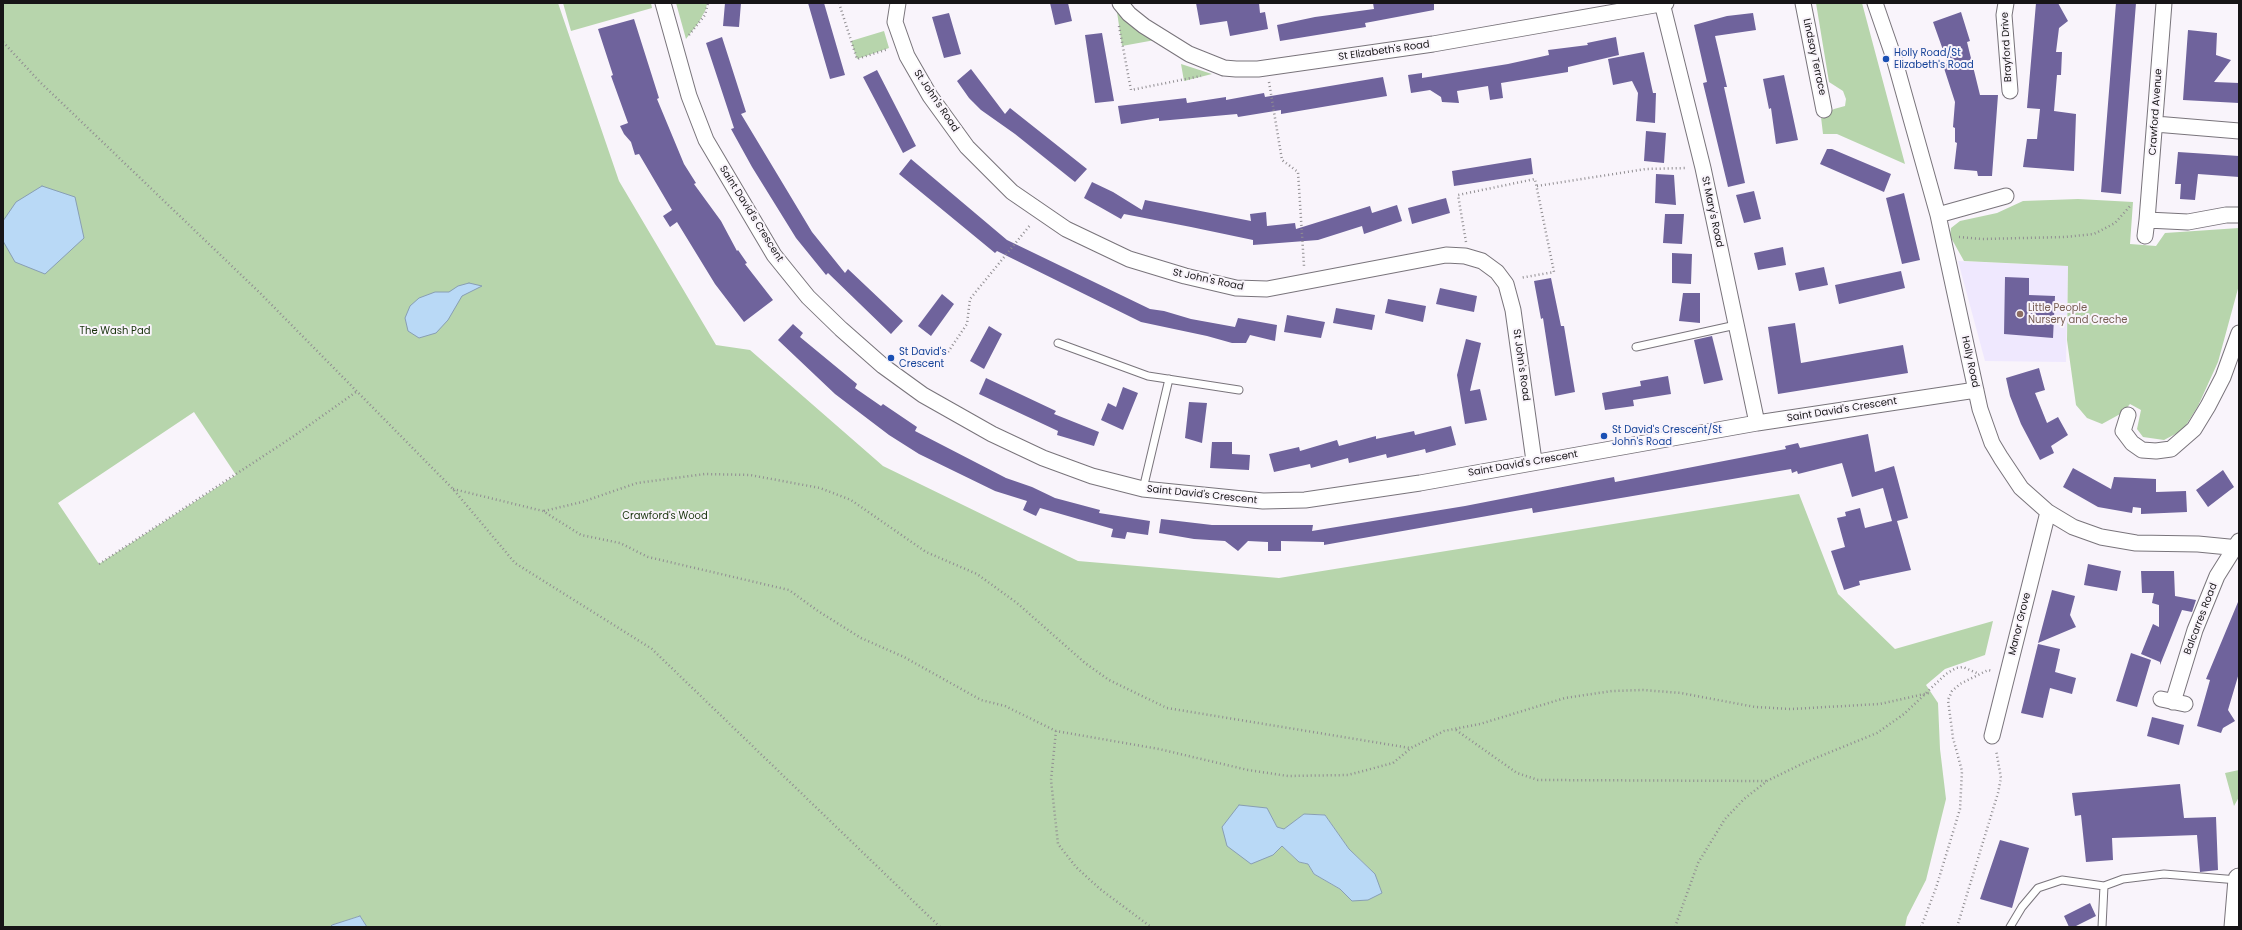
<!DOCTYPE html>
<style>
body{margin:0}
#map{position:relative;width:2242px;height:930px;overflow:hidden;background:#f9f4fb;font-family:Poppins,sans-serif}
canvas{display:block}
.frame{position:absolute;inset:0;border:4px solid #171517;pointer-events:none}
</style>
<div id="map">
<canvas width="2242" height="930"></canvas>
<div class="frame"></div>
</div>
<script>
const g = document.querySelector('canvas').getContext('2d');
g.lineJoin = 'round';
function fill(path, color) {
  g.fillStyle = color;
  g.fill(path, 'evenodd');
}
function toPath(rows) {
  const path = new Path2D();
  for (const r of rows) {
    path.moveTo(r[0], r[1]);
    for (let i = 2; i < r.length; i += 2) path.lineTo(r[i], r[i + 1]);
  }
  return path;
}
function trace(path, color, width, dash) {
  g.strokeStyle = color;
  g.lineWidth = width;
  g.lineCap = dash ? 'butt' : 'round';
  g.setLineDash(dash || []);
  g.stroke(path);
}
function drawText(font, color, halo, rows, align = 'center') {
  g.font = font + ' Poppins,sans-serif';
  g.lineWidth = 4;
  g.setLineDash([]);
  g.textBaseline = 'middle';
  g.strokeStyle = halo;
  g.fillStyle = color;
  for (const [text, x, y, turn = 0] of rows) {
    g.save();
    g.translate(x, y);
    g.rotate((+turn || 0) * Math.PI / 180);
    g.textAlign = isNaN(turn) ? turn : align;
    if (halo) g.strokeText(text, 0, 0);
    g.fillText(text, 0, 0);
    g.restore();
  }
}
fill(toPath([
 [1958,261,2068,266,2066,362,1985,361]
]), '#efe8fe');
fill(toPath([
 [3,3,558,3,619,181,716,345,750,350,883,466,1078,561,1279,578,1799,494,1838,594,1895,649,1993,621,1985,655,1945,669,1926,685,1938,703,1940,749,1946,799,1926,880,1907,917,1905,927,367,927,360,916,332,925,330,927,3,927],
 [194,412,236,475,99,564,58,503],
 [1267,809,1277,827,1284,830,1304,814,1325,815,1349,849,1375,874,1352,901,1340,889,1314,874,1308,864,1299,862,1282,846,1273,855],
 [563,3,651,3,652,8,571,31],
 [676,3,707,3,706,9,699,22,686,39],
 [1816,3,1862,3,1905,164,1837,134,1823,134,1821,117,1834,109,1845,106,1846,99,1843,91,1829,82],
 [1117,12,1155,40,1122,46],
 [884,31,889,48,857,59,851,41],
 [1181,64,1212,74,1184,81],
 [2078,199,2133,202,2130,244,2156,246,2165,233,2239,228,2239,285,2218,362,2198,406,2183,430,2164,440,2143,437,2137,429,2141,410,2130,404,2122,413,2102,424,2087,418,2076,405,2067,340,2068,266,1964,261,1950,236,1951,228,1960,221,1997,213,2023,201],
 [2239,770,2239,797,2234,806,2225,773]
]), '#b7d5ac');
const water = toPath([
 [42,186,75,197,84,238,45,274,15,262,3,241,3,221,16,202,42,186],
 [469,283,482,286,462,296,448,320,436,333,419,338,408,331,405,318,410,306,419,298,435,292,449,292,458,286,469,283],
 [1239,805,1267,808,1277,827,1284,829,1304,814,1325,815,1349,849,1375,874,1382,893,1368,900,1352,901,1340,889,1314,874,1308,864,1299,862,1282,846,1273,855,1251,864,1227,846,1222,827,1239,805],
 [360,916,367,927,330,927,332,925,360,916]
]);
fill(water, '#b9d9f6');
trace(water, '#889eb3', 1);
fill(toPath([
 [725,3,741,3,739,27,723,26],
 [808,3,824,3,845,75,830,79],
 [1050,3,1068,3,1072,21,1055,25],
 [1196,3,1259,3,1260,13,1265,12,1268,29,1230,36,1227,21,1200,25],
 [1373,3,1434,3,1434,10,1365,23,1366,27,1280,41,1277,25,1315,17,1374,9],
 [2036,3,2058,3,2068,21,2059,28,2056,52,2062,52,2061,75,2057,75,2054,111,2076,114,2074,171,2023,167,2027,139,2037,139,2040,109,2027,108],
 [2116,3,2136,3,2121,194,2101,192],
 [1961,12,1970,41,1967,42,1980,95,1998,95,1992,176,1978,176,1977,171,1954,169,1957,143,1955,142,1955,128,1953,127,1955,102,1943,65,1948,64,1933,22],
 [949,13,961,54,944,58,932,17],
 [1753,13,1756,30,1715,36,1727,87,1724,87,1745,183,1728,187,1703,83,1707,82,1694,25,1727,16],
 [634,19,659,98,657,99,684,164,696,183,694,184,721,221,737,251,738,250,747,263,745,264,773,300,744,322,715,284,677,222,670,227,663,216,672,210,639,154,635,155,631,142,624,134,620,126,628,123,611,76,613,75,598,29],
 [2188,30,2217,33,2216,55,2231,60,2214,82,2239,83,2239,103,2183,100],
 [1102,33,1114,101,1095,103,1085,35],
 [722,37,746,112,741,114,812,232,845,273,848,269,903,321,891,334,828,273,826,275,796,238,752,167,731,129,734,128,706,43],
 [1616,37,1619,55,1568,67,1568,72,1501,83,1503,98,1490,100,1488,86,1457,91,1459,103,1442,102,1441,97,1430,90,1411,93,1408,75,1422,73,1422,78,1508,64,1549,55,1548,50,1588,45,1587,43],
 [1644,52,1653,93,1656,93,1655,123,1636,121,1638,93,1632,81,1613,85,1608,59],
 [971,69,1005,114,1010,108,1087,169,1075,182,1015,134,981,110,969,98,957,81],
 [877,70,916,146,903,153,863,77],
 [1784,75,1798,140,1776,144,1771,108,1769,109,1763,79],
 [1383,77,1387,96,1281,114,1281,110,1238,117,1237,114,1159,121,1159,118,1121,124,1118,106,1186,98,1187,103,1226,97,1226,100,1264,93,1265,97],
 [1646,131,1666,133,1664,163,1644,161],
 [1827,149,1832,149,1891,174,1884,192,1820,164],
 [2178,152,2239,156,2239,177,2198,174,2195,200,2180,199,2181,184,2175,184],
 [1531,158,1533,174,1454,186,1452,171],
 [911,159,1007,240,1150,309,1164,311,1191,319,1235,327,1238,318,1277,325,1275,341,1250,335,1246,343,1232,343,1207,336,1141,322,997,251,995,253,899,174],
 [1656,174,1674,175,1676,205,1655,203],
 [1092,182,1113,192,1142,210,1145,200,1251,221,1250,214,1266,212,1267,226,1295,223,1296,229,1370,206,1372,213,1397,205,1402,221,1364,234,1362,226,1318,240,1253,245,1253,240,1191,227,1124,214,1121,219,1084,198],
 [1754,191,1761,219,1744,223,1736,195],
 [1904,193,1920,260,1902,264,1886,198],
 [1446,198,1450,213,1412,224,1408,208],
 [1665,214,1684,214,1682,244,1663,243],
 [1783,247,1786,265,1758,270,1754,253],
 [1672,253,1692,254,1691,284,1672,283],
 [1824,267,1828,285,1799,291,1795,273],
 [1901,271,1905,288,1839,304,1835,285],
 [2005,277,2029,278,2029,295,2055,296,2053,338,2004,334],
 [1551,278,1561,326,1564,326,1575,392,1555,396,1543,318,1541,319,1534,281],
 [1440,288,1477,296,1474,312,1436,304],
 [1683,293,1700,293,1700,323,1679,321],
 [942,294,954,304,931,336,918,326],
 [1388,299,1426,306,1423,322,1385,313],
 [1336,308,1375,315,1372,330,1333,323],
 [1287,315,1325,322,1321,338,1284,332],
 [1795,323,1801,363,1903,345,1908,373,1778,394,1768,327],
 [793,324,803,333,800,337,857,384,855,388,881,406,883,404,917,427,915,431,1006,478,1032,487,1055,498,1100,510,1099,513,1150,521,1148,535,1127,532,1125,539,1111,537,1113,529,1040,508,1036,516,1023,510,1027,501,995,491,919,454,889,435,835,394,778,340],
 [989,326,1002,334,984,369,970,361],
 [1712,336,1723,380,1704,384,1694,340],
 [1466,339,1481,343,1470,391,1480,389,1487,420,1465,424,1457,375],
 [2039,368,2045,390,2035,393,2047,423,2058,417,2068,435,2051,446,2054,453,2040,460,2021,424,2010,396,2006,378],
 [1668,376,1671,394,1633,400,1634,406,1605,410,1602,393,1641,386,1640,381],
 [986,378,1056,411,1054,414,1099,432,1094,446,1057,435,1058,431,979,394],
 [1123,387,1138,393,1123,430,1101,420,1108,403,1116,407],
 [1189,402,1207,403,1202,443,1185,438],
 [1451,426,1456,445,1426,453,1425,449,1387,458,1386,454,1349,463,1348,458,1311,468,1310,464,1274,472,1269,454,1299,447,1300,451,1337,440,1339,446,1376,436,1376,439,1414,431,1415,435],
 [1868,434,1875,472,1894,466,1908,518,1897,521,1911,570,1859,581,1860,585,1844,590,1831,551,1845,547,1837,518,1846,516,1845,512,1860,508,1865,528,1892,521,1883,488,1852,497,1842,463,1798,474,1797,471,1792,473,1791,469,1533,513,1532,508,1324,545,1324,542,1281,541,1281,551,1268,551,1268,542,1248,541,1238,551,1225,541,1194,539,1159,533,1161,519,1212,525,1313,525,1312,531,1465,506,1614,477,1615,482,1786,449,1785,446,1798,443,1800,448],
 [1212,442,1232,442,1232,454,1250,455,1249,470,1210,468],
 [2073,468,2111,489,2114,477,2156,479,2156,492,2186,491,2187,512,2141,514,2141,508,2133,507,2132,513,2098,507,2063,487],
 [2223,470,2234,487,2208,507,2196,490],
 [2088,564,2121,571,2117,591,2084,585],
 [2141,571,2174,571,2175,596,2196,600,2192,612,2182,610,2160,665,2160,662,2141,654,2153,624,2159,627,2159,605,2152,603,2154,593,2142,593],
 [2052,590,2075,596,2070,615,2076,627,2038,643],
 [2238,602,2239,673,2228,710,2235,721,2223,728,2221,733,2197,726,2210,680,2206,679],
 [2038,644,2060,649,2055,672,2076,678,2072,694,2050,688,2043,718,2021,713],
 [2131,653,2151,660,2137,707,2116,701],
 [2152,717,2184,725,2179,745,2147,736],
 [2180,784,2184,818,2216,817,2218,870,2200,872,2197,835,2112,838,2113,860,2086,862,2081,815,2075,816,2072,793],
 [2000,840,2029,848,2012,908,1980,899],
 [2090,903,2096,916,2074,927,2069,927,2064,916]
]), '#6f639c');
const service = toPath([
 [1058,343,1148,376,1239,390],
 [1636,347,1736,325],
 [1143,489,1169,379],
 [2010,927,2022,907,2038,888,2062,880,2104,886,2123,879,2164,874,2238,880],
 [2102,927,2104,886]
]);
const minor = toPath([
 [663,3,689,96,706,140,774,255,808,297,841,329,883,366,923,395,992,434,1043,458,1092,476,1143,489,1263,501,1305,500,1420,483,1757,423,1976,390],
 [898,3,895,22,907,56,930,96,967,147,1012,192,1066,229,1129,259,1185,276,1236,288,1267,289,1446,255,1465,256,1482,261,1497,272,1506,284,1513,310,1534,461],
 [1120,3,1129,14,1144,26,1189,54,1224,68,1236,69,1258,69,1433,44,1666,3],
 [1662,3,1703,168,1757,423],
 [1803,3,1824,110],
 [1875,3,1894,58,1938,215,1980,409,1992,443,2001,458,2021,488,2048,512,2073,527,2101,537,2136,543,2198,544,2239,548],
 [2006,3,2004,15,2010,91],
 [2164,3,2147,220,2188,222,2226,215,2239,215],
 [2155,124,2239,131],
 [1938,215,2006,196],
 [2145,236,2147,220],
 [2128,415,2123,431,2132,443,2142,450,2156,451,2171,449,2194,429,2208,406,2223,377,2239,333],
 [2161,699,2185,704],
 [2173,702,2195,630,2217,576,2239,541],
 [1992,736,2048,512]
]);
const secondary = toPath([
 [2235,927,2239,879]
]);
trace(service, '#79747b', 9);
trace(minor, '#79747b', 17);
trace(secondary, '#79747b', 23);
trace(toPath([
 [839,3,857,59,888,49],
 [1119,26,1131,90,1201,76],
 [689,35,705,15,708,3],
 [3,42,40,82,260,293,453,489,515,563,652,649,940,927],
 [1269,82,1282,160,1298,172,1304,266],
 [1537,186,1646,169,1687,168],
 [1959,237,1982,239,2065,237,2094,234,2115,223,2131,205],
 [1466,242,1458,195,1535,179,1554,272,1520,278],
 [948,352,967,324,970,299,1031,224],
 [453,489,543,511,581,535,620,543,648,557,789,590,818,611,861,638,904,657,981,700,1005,706,1056,731,1159,749,1248,770,1288,776,1348,775,1393,763,1411,748,1444,731,1480,724,1565,698,1612,691,1643,690,1681,693,1755,707,1791,709,1880,704,1929,693],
 [544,511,582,502,637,483,705,474,750,475,820,488,851,500,926,552,977,574,1017,603,1085,663,1109,680,1167,708,1410,748],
 [99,564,294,436,356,392],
 [1456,730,1517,773,1538,780,1766,781],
 [1056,731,1051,780,1058,844,1076,867,1100,889,1151,927],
 [1675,927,1698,863,1725,819,1744,799,1767,781,1806,762,1877,733,1904,714,1946,674,1956,668,1963,667,1979,674],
 [1921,927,1936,888,1960,809,1962,771,1953,738,1948,700,1952,691,1960,684,1988,670,1993,671],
 [1957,927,1998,793,2001,778,1996,750]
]), '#908d91', 2.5, [1, 3]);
trace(service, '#fff', 7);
trace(minor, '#fff', 15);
trace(secondary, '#fff', 21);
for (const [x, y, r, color] of [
 [1886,59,4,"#1a4fb4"],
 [2020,314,4,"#8d6e63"],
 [891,358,4,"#1a4fb4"],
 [1604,436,4,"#1a4fb4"]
]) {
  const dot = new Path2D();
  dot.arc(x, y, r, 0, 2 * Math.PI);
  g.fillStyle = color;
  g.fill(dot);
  trace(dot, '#f9f4fb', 1.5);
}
drawText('10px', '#171517', '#f9f4fb', [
 ["Brayford Drive",2007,47,-93],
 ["St Elizabeth's Road",1384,51,-8],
 ["Lindsay Terrace",1814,57,78],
 ["St John's Road",936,101,56],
 ["Crawford Avenue",2156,112,-86],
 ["St Mary's Road",1712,212,78],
 ["Saint David's Crescent",751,214,58],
 ["St John's Road",1208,280,12],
 ["Holly Road",1970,362,78],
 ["St John's Road",1521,365,82],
 ["Saint David's Crescent",1842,410,-9],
 ["Saint David's Crescent",1523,464,-10],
 ["Saint David's Crescent",1202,495,6],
 ["Balcarres Road",2201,619,-69],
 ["Manor Grove",2020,624,-76]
]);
drawText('10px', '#164399', '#f9f4fb', [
 ["Holly Road/St",1894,53],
 ["Elizabeth's Road",1894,65],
 ["St David's",899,352],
 ["Crescent",899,364],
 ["St David's Crescent/St",1612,430],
 ["John's Road",1612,442]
], 'left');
drawText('10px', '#785e54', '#f9f4fb', [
 ["Little People",2028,308],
 ["Nursery and Creche",2028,320]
], 'left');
drawText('10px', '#16310a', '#f9f4fb', [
 ["The Wash Pad",115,331],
 ["Crawford's Wood",665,516]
]);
</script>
